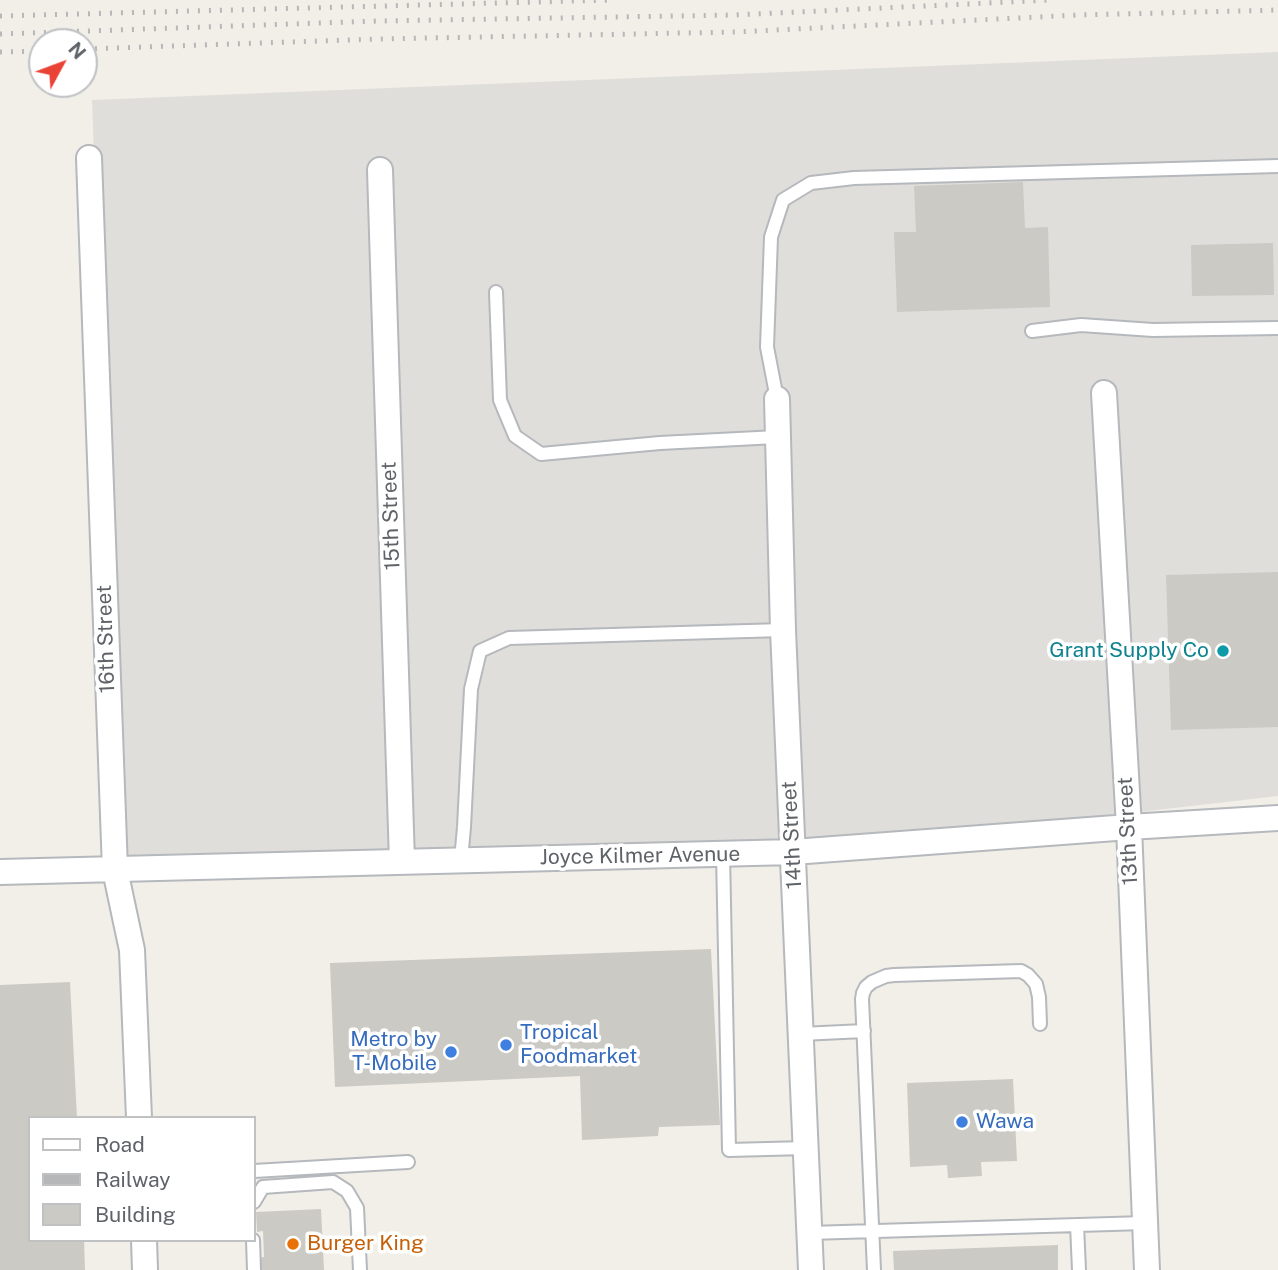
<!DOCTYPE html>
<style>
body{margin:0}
#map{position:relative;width:1278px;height:1270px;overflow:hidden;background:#f1efe8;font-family:"Public Sans",sans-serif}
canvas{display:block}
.legend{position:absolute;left:28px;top:1116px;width:228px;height:126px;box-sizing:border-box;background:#fff;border:2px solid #bfc1c3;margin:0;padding:9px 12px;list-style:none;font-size:21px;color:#5f6368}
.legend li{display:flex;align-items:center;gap:14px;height:35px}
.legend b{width:35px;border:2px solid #bfc1c3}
.north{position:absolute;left:28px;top:28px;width:70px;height:70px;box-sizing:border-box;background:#fff;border:2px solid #bfc1c3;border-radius:50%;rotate:49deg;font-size:19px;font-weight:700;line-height:28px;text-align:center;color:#5f6368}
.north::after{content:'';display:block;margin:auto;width:24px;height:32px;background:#ea4335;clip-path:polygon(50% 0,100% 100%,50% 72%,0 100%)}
</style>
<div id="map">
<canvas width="1278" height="1270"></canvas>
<ul class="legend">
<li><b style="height:9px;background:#fff"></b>Road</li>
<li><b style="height:9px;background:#b6b7b8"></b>Railway</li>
<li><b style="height:19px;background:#cccac5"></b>Building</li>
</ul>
<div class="north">N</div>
</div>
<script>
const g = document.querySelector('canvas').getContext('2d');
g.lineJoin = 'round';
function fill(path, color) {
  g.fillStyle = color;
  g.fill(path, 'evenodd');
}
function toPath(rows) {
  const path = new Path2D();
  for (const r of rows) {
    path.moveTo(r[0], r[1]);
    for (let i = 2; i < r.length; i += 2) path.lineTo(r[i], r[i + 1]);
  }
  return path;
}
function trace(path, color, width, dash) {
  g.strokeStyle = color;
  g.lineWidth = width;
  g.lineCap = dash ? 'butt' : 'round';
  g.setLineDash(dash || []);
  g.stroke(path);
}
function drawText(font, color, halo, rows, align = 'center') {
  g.font = font + ' "Public Sans",sans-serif';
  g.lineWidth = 7;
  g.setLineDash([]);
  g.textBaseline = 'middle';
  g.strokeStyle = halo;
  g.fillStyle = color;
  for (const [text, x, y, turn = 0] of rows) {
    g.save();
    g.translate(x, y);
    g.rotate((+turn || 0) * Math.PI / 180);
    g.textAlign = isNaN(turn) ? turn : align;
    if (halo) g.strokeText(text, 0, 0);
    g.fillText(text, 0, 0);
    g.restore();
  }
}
fill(toPath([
 [1278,52,1278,796,793,852,120,880,92,100]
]), '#e0deda');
fill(toPath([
 [1023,182,1025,228,1048,227,1050,307,897,312,894,232,916,232,914,186],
 [1273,243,1274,295,1192,296,1191,245],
 [1278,572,1278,727,1171,730,1166,575],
 [711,949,720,1125,659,1127,658,1136,582,1140,580,1076,335,1087,330,963],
 [70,982,77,1118,30,1118,30,1240,84,1240,85,1270,0,1270,0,985],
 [1013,1079,1017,1161,981,1162,982,1176,948,1178,947,1165,910,1167,907,1083],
 [321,1209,324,1270,258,1270,257,1258,264,1257,263,1231,257,1232,256,1212],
 [1058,1245,1058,1270,894,1270,893,1251]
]), '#cccac5');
const service = toPath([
 [496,292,500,400,515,436,541,454,660,443,777,437],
 [1032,331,1081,325,1153,330,1278,328],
 [777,399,767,347,771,237,783,200,811,183,854,178,1278,166],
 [723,854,729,1150,806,1148],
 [461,860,464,827,471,689,480,651,509,638,783,630],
 [801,1034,864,1031],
 [254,1171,408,1162],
 [254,1202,263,1187,333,1182,347,1191,357,1208,360,1270],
 [1077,1225,1079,1270],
 [809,1233,1145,1223],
 [253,1240,254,1270],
 [874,1270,862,999,863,993,866,987,872,982,886,976,894,975,1021,971,1028,975,1036,984,1039,997,1040,1024]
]);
const minor = toPath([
 [89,158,115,870,132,950,139,1118],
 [380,170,402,862],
 [1104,393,1129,827,1147,1270],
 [777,399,783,630,811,1270],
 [0,872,793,852,1129,827,1278,818],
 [144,1240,145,1270]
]);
trace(service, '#b5b8bc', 16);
trace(minor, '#b5b8bc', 28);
trace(service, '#fff', 12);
trace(minor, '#fff', 24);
trace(toPath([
 [0,16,613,0],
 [0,34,378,21,734,15,1052,0],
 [84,49,378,39,735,32,1079,15,1278,10],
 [0,52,42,51]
]), '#b6b7b8', 5, [2, 9]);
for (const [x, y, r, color] of [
 [1223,651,7,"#0f9aa8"],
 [506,1045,7,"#3f7fe0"],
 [451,1052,7,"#3f7fe0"],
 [962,1122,7,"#3f7fe0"],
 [293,1244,7,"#e8710a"]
]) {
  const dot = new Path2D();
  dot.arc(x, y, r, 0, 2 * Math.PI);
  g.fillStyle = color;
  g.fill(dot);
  trace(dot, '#fff', 2.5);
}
drawText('21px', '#5f6368', '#fff', [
 ["15th Street",391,516,-92],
 ["16th Street",106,639,-92],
 ["13th Street",1128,831,-93],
 ["14th Street",792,835,-93],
 ["Joyce Kilmer Avenue",640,856,-1]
]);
drawText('21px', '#0d838f', '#fff', [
 ["Grant Supply Co",1209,651]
], 'right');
drawText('21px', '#366cbe', '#fff', [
 ["Tropical",520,1033],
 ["Foodmarket",520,1057],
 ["Metro by",437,1040,"right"],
 ["T-Mobile",437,1064,"right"],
 ["Wawa",976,1122]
], 'left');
drawText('21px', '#c56008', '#fff', [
 ["Burger King",307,1244]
], 'left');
</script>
